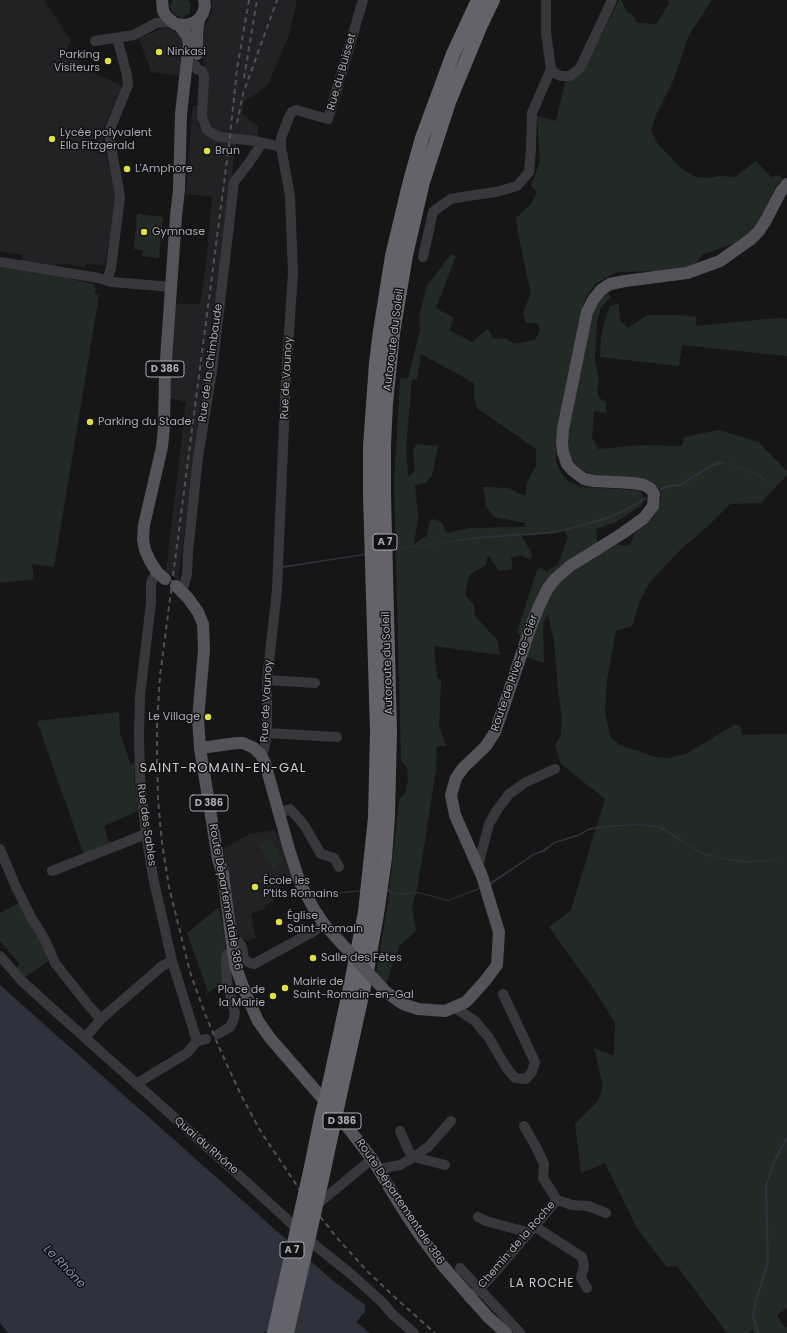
<!DOCTYPE html>
<meta charset="utf-8">
<style>
body{margin:0}
canvas{display:block;background:#161617}
</style>
<canvas width="787" height="1333"></canvas>
<script>
const g = document.querySelector('canvas').getContext('2d');
g.lineJoin = 'round';
function fill(path, color) {
  g.fillStyle = color;
  g.fill(path, 'evenodd');
}
function toPath(rows) {
  const path = new Path2D();
  for (const r of rows) {
    path.moveTo(r[0], r[1]);
    for (let i = 2; i < r.length; i += 2) path.lineTo(r[i], r[i + 1]);
  }
  return path;
}
function trace(path, color, width, dash) {
  g.strokeStyle = color;
  g.lineWidth = width;
  g.lineCap = dash ? 'butt' : 'round';
  g.setLineDash(dash || []);
  g.stroke(path);
}
function drawText(font, color, halo, rows, align = 'center') {
  g.font = font + ' Poppins,sans-serif';
  g.lineWidth = 3;
  g.setLineDash([]);
  g.textBaseline = 'middle';
  g.strokeStyle = halo;
  g.fillStyle = color;
  for (const [text, x, y, turn = 0] of rows) {
    g.save();
    g.translate(x, y);
    g.rotate((+turn || 0) * Math.PI / 180);
    g.textAlign = isNaN(turn) ? turn : align;
    if (halo) g.strokeText(text, 0, 0);
    g.fillText(text, 0, 0);
    g.restore();
  }
}
fill(toPath([
 [0,0,44,0,71,41,66,51,88,70,122,86,102,132,116,199,105,265,87,264,84,267,63,263,63,265,57,264,57,262,55,267,21,262,22,255,0,251],
 [212,0,297,0,289,35,268,85,244,102,242,115,245,116,259,127,257,137,220,133,212,129,206,121,207,72,203,60,203,30,212,11],
 [168,28,176,31,181,37,183,42,181,76,151,72,139,38,161,29],
 [199,105,198,124,200,128,206,134,236,142,178,580,166,571,186,402,170,398,174,304,200,304,206,263,212,197,186,194,191,124,193,106],
 [275,830,278,836,281,836,292,876,279,880,281,895,276,896,273,902,264,906,265,909,251,914,256,938,247,941,236,934,223,849,249,834]
]), '#222224');
fill(toPath([
 [173,0,188,0,191,4,190,13,184,16,183,18,177,16,171,10,170,6],
 [619,0,621,0,627,12,632,14,637,23,656,24,669,4,668,0,712,0,689,35,674,79,655,117,651,131,657,143,682,169,696,177,707,178,720,176,735,177,756,161,771,177,779,175,782,179,773,191,760,219,748,234,737,242,702,255,695,265,667,271,617,272,595,284,584,301,557,434,556,462,561,473,569,482,582,487,636,490,642,493,644,500,641,506,616,522,596,529,597,544,560,566,544,585,521,637,517,632,537,570,541,567,546,572,558,564,568,537,564,531,538,535,522,536,533,556,529,559,521,555,511,558,513,569,499,571,489,556,487,557,486,565,469,575,465,595,474,605,475,616,497,640,500,655,434,646,437,678,441,680,439,727,446,746,437,746,436,769,425,841,417,889,412,907,416,931,399,946,386,984,376,974,388,902,399,800,406,792,408,778,407,768,401,760,394,483,400,378,408,378,420,331,419,316,427,286,451,254,456,256,436,308,454,318,449,330,472,342,488,329,493,338,507,339,514,344,535,340,540,331,538,323,526,323,523,312,531,294,519,238,516,218,531,204,537,192,531,186,540,162,537,116,556,121,565,82,572,79,586,65],
 [421,354,474,383,474,398,477,408,536,449,536,466,528,480,525,496,508,488,483,487,486,506,494,517,525,523,525,527,471,528,446,533,442,522,433,519,429,522,427,536,414,544,418,516,415,485,425,483,432,476,438,446,416,444,413,452,415,471,408,477,406,448,412,379,417,380],
 [137,214,163,217,159,258,142,256,143,250,134,249],
 [0,267,57,276,94,284,94,288,96,288,95,294,99,295,54,567,32,564,34,579,0,583],
 [608,293,611,297,601,307,597,322,595,362,599,380,597,392,599,398,606,402,606,413,594,411,592,437,598,449,643,445,682,446,684,437,719,430,758,442,787,471,787,475,761,503,730,504,707,527,681,549,649,583,640,601,632,626,616,631,607,680,605,711,610,737,620,745,655,757,668,758,686,754,734,725,740,726,742,735,787,734,787,1308,777,1315,785,1328,787,1327,787,1333,754,1333,752,1329,749,1333,727,1333,677,1266,667,1267,638,1230,605,1163,581,1173,575,1124,598,1101,603,1086,594,1048,614,1056,615,1023,596,992,549,927,571,910,605,799,561,764,555,745,561,735,562,719,558,689,554,641,548,614,543,624,544,663,526,657,537,617,551,590,564,575,616,544,626,546,631,543,634,534,653,518,661,500,661,492,655,484,647,481,591,474,579,468,570,457,567,440,569,418,589,322,597,302],
 [619,303,620,320,628,328,647,315,680,315,696,317,696,326,778,318,787,319,787,356,682,345,679,366,600,357,601,335,607,314,610,306],
 [119,712,120,734,131,765,134,764,134,779,138,811,104,826,110,845,84,855,37,721],
 [271,839,283,862,272,868,259,845],
 [20,902,41,940,48,961,25,977,16,968,20,964,0,941,0,913],
 [219,907,226,943,222,958,224,983,208,992,187,933]
]), '#222a26');
fill(toPath([
 [720,461,733,464,755,473,761,476,775,489,760,477,755,474,731,464,723,463,711,467,681,486,670,487,661,490,659,489,668,485,681,484,708,466,715,463],
 [647,497,648,498,628,510,611,518,556,533,484,538,440,543,283,568,283,566,477,537,558,531,611,516],
 [641,824,663,827,690,846,707,854,716,857,746,861,778,860,763,862,740,862,707,856,692,848,660,828,641,825,606,827,589,830,579,836,555,843,544,852,534,855,489,886,488,884,533,854,543,850,554,842,579,834,589,828,617,825],
 [482,887,483,888,448,901,418,893,395,895,383,889,316,896,316,895,383,888,390,890,395,894,418,892,448,900],
 [0,985,332,1280,365,1305,365,1312,356,1322,370,1333,268,1333,265,1332,263,1333,8,1333,0,1323]
]), '#2f323c');
trace(toPath([
 [758,1333,753,1315,757,1297,768,1261,766,1186,774,1162,787,1138]
]), '#2f323c', 2);
trace(toPath([
 [546,0,546,33,551,69,555,73,561,76,570,76,580,68,612,0],
 [95,41,134,35,156,23,171,22],
 [195,65,197,69,202,71,204,77,202,117,207,130,215,135,220,137,256,141,281,147],
 [423,257,433,212,442,205,451,199,468,196,496,192,517,186,529,172,531,149,532,113,551,69],
 [0,262,99,278,112,282,171,287],
 [107,281,111,268,120,197,110,140,110,129,128,85,127,75,117,38],
 [157,572,152,580,151,584,151,603,140,696,139,735,140,779,146,834,153,877,172,961,197,1041,206,1039],
 [182,592,187,574,188,552,198,457,212,371,234,182,248,164,262,143],
 [267,680,315,683],
 [267,733,337,737],
 [261,755,264,750,267,733,267,680,277,590,286,377,293,273,290,196,281,147,281,138,289,117,292,112,296,110,328,119,363,0],
 [279,813,290,809,304,825,321,854,334,858,339,867],
 [0,849,15,885,31,917,45,940,55,963,89,1006,101,1019],
 [478,866,489,824,497,810,509,794,526,782,555,769],
 [52,871,146,834],
 [232,941,239,942,242,947,244,959,248,962,254,964,314,931,324,924],
 [0,956,22,981,45,1002,242,1178,317,1247,351,1274,383,1303,392,1314,414,1333],
 [454,1007,475,1021,489,1038,506,1067,515,1078,526,1079,532,1072,535,1062,503,994],
 [218,1034,230,1027,233,1021,235,1013,227,983,226,959,227,954,233,952],
 [85,1038,101,1019,162,966,172,961],
 [136,1084,187,1053,197,1041],
 [400,1131,412,1158],
 [414,1157,445,1165],
 [380,1169,400,1165,412,1158,428,1147,451,1121],
 [557,1200,572,1205,588,1206,606,1213],
 [319,1203,372,1159],
 [478,1217,486,1221,523,1231,527,1234],
 [534,1226,582,1257,583,1261,584,1266,581,1278,587,1288],
 [460,1268,520,1333],
 [469,1298,489,1279,557,1200,543,1178,544,1164,536,1147,524,1126]
]), '#38373c', 10);
trace(toPath([
 [162,0,163,11,166,16,175,24,186,25,193,23,199,19,203,13,205,6,204,0],
 [197,54,197,33,199,19],
 [165,579,157,572,150,561,145,550,143,539,144,525,162,447,164,427,165,374,176,216,179,190,181,114,189,43,187,36,179,25],
 [176,586,188,598,198,612,203,624,204,650,198,719,200,748,218,859,223,874,233,952,236,968,247,997,258,1021,270,1038,349,1129,372,1159,400,1205,419,1234,443,1266,488,1317,506,1333],
 [200,748,237,743,243,743,254,748,261,755,265,763,289,849,300,883,314,909,324,924,341,943],
 [386,992,403,1004,418,1009,445,1011,466,1002,485,981,497,965,499,932,482,876,455,815,451,795,456,778,463,768,486,746,495,732,531,626,540,604,548,588,555,579,570,566,623,533,644,518,653,506,654,494,651,489,644,485,633,483,594,481,584,479,572,470,567,464,563,452,562,442,563,429,587,312,593,300,601,290,610,284,625,281,687,273,720,261,751,239,759,231,766,220,780,193,787,184]
]), '#54535a', 12);
trace(toPath([
 [329,1085,352,978,365,912,375,818,377,731,370,495,370,447,376,363,380,331,392,256,410,181,422,138,453,54,478,0],
 [340,1095,365,982,377,914,385,858,388,816,390,731,384,496,384,445,386,403,393,333,406,255,423,182,449,102,480,27,493,0],
 [311,1167,321,1118],
 [322,1179,332,1132]
]), '#64636c', 14);
trace(toPath([
 [249,0,237,69,230,137,160,676,157,724,157,757,158,800,162,843,169,887,190,972,205,1014,222,1054,241,1095,261,1132,306,1199,338,1239,368,1272,400,1302,435,1333],
 [244,78,257,0],
 [237,123,243,94,277,0]
]), '#515057', 2, [5, 4]);
trace(toPath([
 [341,943,386,992]
]), '#54535a', 12);
trace(toPath([
 [321,1118,329,1085],
 [332,1132,340,1095],
 [274,1333,311,1167],
 [287,1333,322,1179]
]), '#64636c', 14);
for (const [x, y, r, color] of [
 [159,52,4,"#e0de44"],
 [108,61,4,"#e0de44"],
 [52,139,4,"#e0de44"],
 [207,151,4,"#e0de44"],
 [127,169,4,"#e0de44"],
 [144,232,4,"#e0de44"],
 [90,422,4,"#e0de44"],
 [208,717,4,"#e0de44"],
 [255,887,4,"#e0de44"],
 [279,922,4,"#e0de44"],
 [313,958,4,"#e0de44"],
 [285,988,4,"#e0de44"],
 [273,996,4,"#e0de44"]
]) {
  const dot = new Path2D();
  dot.arc(x, y, r, 0, 2 * Math.PI);
  g.fillStyle = color;
  g.fill(dot);
  trace(dot, '#111112', 1.5);
}
for (const [x, y, w] of [
 [165,369,38],
 [385,542,24],
 [209,803,38],
 [342,1121,38],
 [292,1250,24]
]) {
  const box = new Path2D();
  box.roundRect(x - w / 2, y - 8, w, 16, 3);
  g.fillStyle = '#111112';
  g.fill(box);
  trace(box, '#a9a9b6', 1);
}
drawText('bold 10px', '#a9a9b6', null, [
 ["D 386",165,369],
 ["A 7",385,542],
 ["D 386",209,803],
 ["D 386",342,1121],
 ["A 7",292,1250]
]);
drawText('11px', '#a9a9b6', '#111112', [
 ["Ninkasi",167,52],
 ["Parking",100,55,"right"],
 ["Visiteurs",100,68,"right"],
 ["Lycée polyvalent",60,133],
 ["Ella Fitzgerald",60,146],
 ["Brun",215,151],
 ["L'Amphore",135,169],
 ["Gymnase",152,232],
 ["Parking du Stade",98,422],
 ["Le Village",200,717,"right"],
 ["École les",263,881],
 ["P'tits Romains",263,894],
 ["Église",287,916],
 ["Saint-Romain",287,929],
 ["Salle des Fêtes",321,958],
 ["Mairie de",293,982],
 ["Saint-Romain-en-Gal",293,995],
 ["Place de",265,990,"right"],
 ["la Mairie",265,1003,"right"]
], 'left');
drawText('11px', '#a9a9b6', '#111112', [
 ["Rue du Buisset",342,72,-74],
 ["Autoroute du Soleil",394,340,-83],
 ["Rue de la Chimbaude",211,363,-82],
 ["Rue de Vaunoy",287,378,-87],
 ["Autoroute du Soleil",388,663,-92],
 ["Route de Rive-de-Gier",515,673,-71],
 ["Rue de Vaunoy",267,701,-87],
 ["Rue des Sables",146,825,82],
 ["Route Départementale 386",225,897,80],
 ["Quai du Rhône",206,1146,41],
 ["Route Départementale 386",400,1202,56],
 ["Chemin de la Roche",517,1245,-49]
]);
drawText('italic 12px', '#838cae', '#111112', [
 ["Le Rhône",64,1267,46]
]);
g.letterSpacing = '1px';
drawText('12px', '#cac9d2', '#111112', [
 ["LA ROCHE",542,1284]
]);
g.letterSpacing = '0px';
g.letterSpacing = '1px';
drawText('13px', '#cac9d2', '#111112', [
 ["SAINT-ROMAIN-EN-GAL",223,769]
]);
g.letterSpacing = '0px';
</script>
